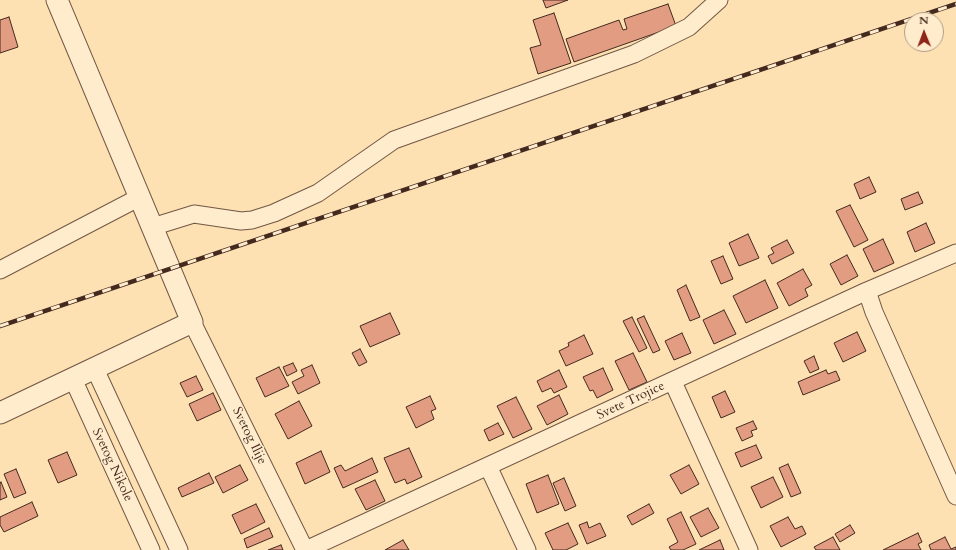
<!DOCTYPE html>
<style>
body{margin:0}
#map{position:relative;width:956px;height:550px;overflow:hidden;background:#fde1b2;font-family:Cardo,serif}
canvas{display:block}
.north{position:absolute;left:904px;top:12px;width:40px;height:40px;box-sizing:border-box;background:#feeccd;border:1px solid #b49e87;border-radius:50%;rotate:359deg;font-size:11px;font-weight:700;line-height:16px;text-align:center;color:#44291f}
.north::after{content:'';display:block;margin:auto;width:14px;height:18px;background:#8f2418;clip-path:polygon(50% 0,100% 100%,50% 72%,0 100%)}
</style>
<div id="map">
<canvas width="956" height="550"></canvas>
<div class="north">N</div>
</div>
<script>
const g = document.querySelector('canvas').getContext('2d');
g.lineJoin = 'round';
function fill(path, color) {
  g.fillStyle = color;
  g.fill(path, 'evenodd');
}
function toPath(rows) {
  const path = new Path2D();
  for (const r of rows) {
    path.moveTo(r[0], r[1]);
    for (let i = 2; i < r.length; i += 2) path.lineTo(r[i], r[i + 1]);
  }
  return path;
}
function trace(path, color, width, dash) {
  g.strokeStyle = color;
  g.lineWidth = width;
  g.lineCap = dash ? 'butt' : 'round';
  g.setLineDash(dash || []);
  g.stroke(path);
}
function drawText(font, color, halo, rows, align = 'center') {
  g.font = font + ' Cardo,serif';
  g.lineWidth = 3;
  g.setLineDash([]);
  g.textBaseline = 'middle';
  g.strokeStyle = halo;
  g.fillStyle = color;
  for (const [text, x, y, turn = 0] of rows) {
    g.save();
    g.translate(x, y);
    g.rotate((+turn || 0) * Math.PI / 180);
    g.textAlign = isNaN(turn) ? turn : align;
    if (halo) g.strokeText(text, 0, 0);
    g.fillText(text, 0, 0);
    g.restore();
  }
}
const building = toPath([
 [543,0,568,0,546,8,543,0],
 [668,4,676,26,574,62,566,39,619,20,623,30,627,29,624,19,668,4],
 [554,13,571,63,538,74,530,48,541,45,533,20,554,13],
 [9,17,18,47,0,53,0,20,9,17],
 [869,177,876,192,860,199,854,184,869,177],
 [918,192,923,203,905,210,901,199,918,192],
 [850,205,868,240,854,247,836,211,850,205],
 [926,223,935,243,915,252,907,232,926,223],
 [748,234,759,258,739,266,729,243,748,234],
 [883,239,894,263,874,272,863,249,883,239],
 [787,240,794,253,772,264,768,256,774,253,771,248,787,240],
 [847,255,858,276,841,285,830,264,847,255],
 [723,256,733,279,721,284,711,261,723,256],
 [803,269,812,285,805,289,808,296,789,306,777,283,803,269],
 [765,280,778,308,746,323,733,296,765,280],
 [686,285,700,317,690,321,677,290,686,285],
 [724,310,736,334,714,344,703,320,724,310],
 [390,313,400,334,370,347,360,326,390,313],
 [644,316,660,350,653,353,637,319,644,316],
 [632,317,647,348,639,352,623,321,632,317],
 [857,332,866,351,843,362,834,343,857,332],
 [682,333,691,353,674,360,665,341,682,333],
 [584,335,593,354,566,366,559,351,569,346,568,343,584,335],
 [360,349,367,362,359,366,352,353,360,349],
 [633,353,647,382,629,390,615,361,633,353],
 [814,356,819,369,810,373,804,361,814,356],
 [293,363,297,371,287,376,283,367,293,363],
 [312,365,320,383,298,394,292,382,304,376,301,370,312,365],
 [279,367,289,386,265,397,256,378,279,367],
 [603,368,613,390,597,398,593,390,590,391,583,377,603,368],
 [559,370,567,387,554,393,551,388,542,392,537,381,559,370],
 [826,370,828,374,836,371,840,380,803,395,798,382,826,370],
 [196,376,203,390,187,397,180,383,196,376],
 [725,391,735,412,721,418,712,397,725,391],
 [213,393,221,410,197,421,189,404,213,393],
 [559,395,568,414,547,425,537,406,559,395],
 [430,396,436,409,431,411,434,419,416,428,406,407,430,396],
 [516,397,532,429,513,438,497,406,516,397],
 [299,401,312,426,288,439,275,414,299,401],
 [753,421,757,429,751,431,753,436,742,441,736,428,753,421],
 [498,423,504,434,489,441,484,430,498,423],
 [756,445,762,458,741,467,735,453,756,445],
 [409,448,422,477,407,484,405,479,395,483,384,458,409,448],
 [321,451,330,472,305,484,296,463,321,451],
 [67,452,77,475,58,483,48,460,67,452],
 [372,458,378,472,343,488,334,468,341,465,345,471,372,458],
 [788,464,801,493,791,497,779,468,788,464],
 [240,465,248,480,223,493,215,477,240,465],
 [689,465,699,484,681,494,670,475,689,465],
 [16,469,26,493,14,498,4,474,16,469],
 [209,473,214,483,182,497,178,488,209,473],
 [548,475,559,504,537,513,526,484,548,475],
 [773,477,783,497,761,508,751,487,773,477],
 [564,478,576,506,565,511,553,483,564,478],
 [375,480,385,501,366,510,355,489,375,480],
 [1,482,7,497,0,500,0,483,1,482],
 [32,502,38,516,4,532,0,525,0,517,32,502],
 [256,504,265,522,241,534,232,515,256,504],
 [649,504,654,513,632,525,627,516,649,504],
 [708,508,719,528,701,537,690,517,708,508],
 [681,512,696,544,683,550,671,550,669,547,678,542,667,519,681,512],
 [788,517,795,529,802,526,806,534,781,547,770,526,788,517],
 [587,522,589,528,600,523,606,536,587,544,579,525,587,522],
 [568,523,578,544,566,550,553,550,545,533,568,523],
 [850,525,855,533,840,542,835,534,850,525],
 [269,528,273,537,247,548,244,539,269,528],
 [918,533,922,542,918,544,921,550,883,550,918,533],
 [833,537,840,550,816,550,814,547,833,537],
 [945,537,951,549,956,547,956,550,931,550,929,545,945,537],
 [403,540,409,550,385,550,403,540],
 [720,540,724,550,699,550,720,540],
 [281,545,283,550,268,550,281,545]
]);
fill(building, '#e29c81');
trace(building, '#44291f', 1);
const minor = toPath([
 [152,227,194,214,241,221,252,220,274,213,318,193,394,140,634,54,689,27,719,0],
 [0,270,140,197],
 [867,291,874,312,956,496],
 [192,322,305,550],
 [95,369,179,550],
 [73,379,151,550],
 [673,382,749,550],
 [488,466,527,550],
 [306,550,867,291,956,253]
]);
const tertiary = toPath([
 [0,413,192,322,57,0]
]);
trace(minor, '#725744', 19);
trace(tertiary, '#725744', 23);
trace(minor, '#feeccd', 17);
trace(tertiary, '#feeccd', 21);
const rail = toPath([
 [0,326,956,4]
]);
trace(rail, '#44291f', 4.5);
trace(rail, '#feeccd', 3, [9]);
drawText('13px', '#44291f', '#feeccd', [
 ["Svete Trojice",631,401,-25],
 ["Svetog Ilije",249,436,64],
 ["Svetog Nikole",112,465,65]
]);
</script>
